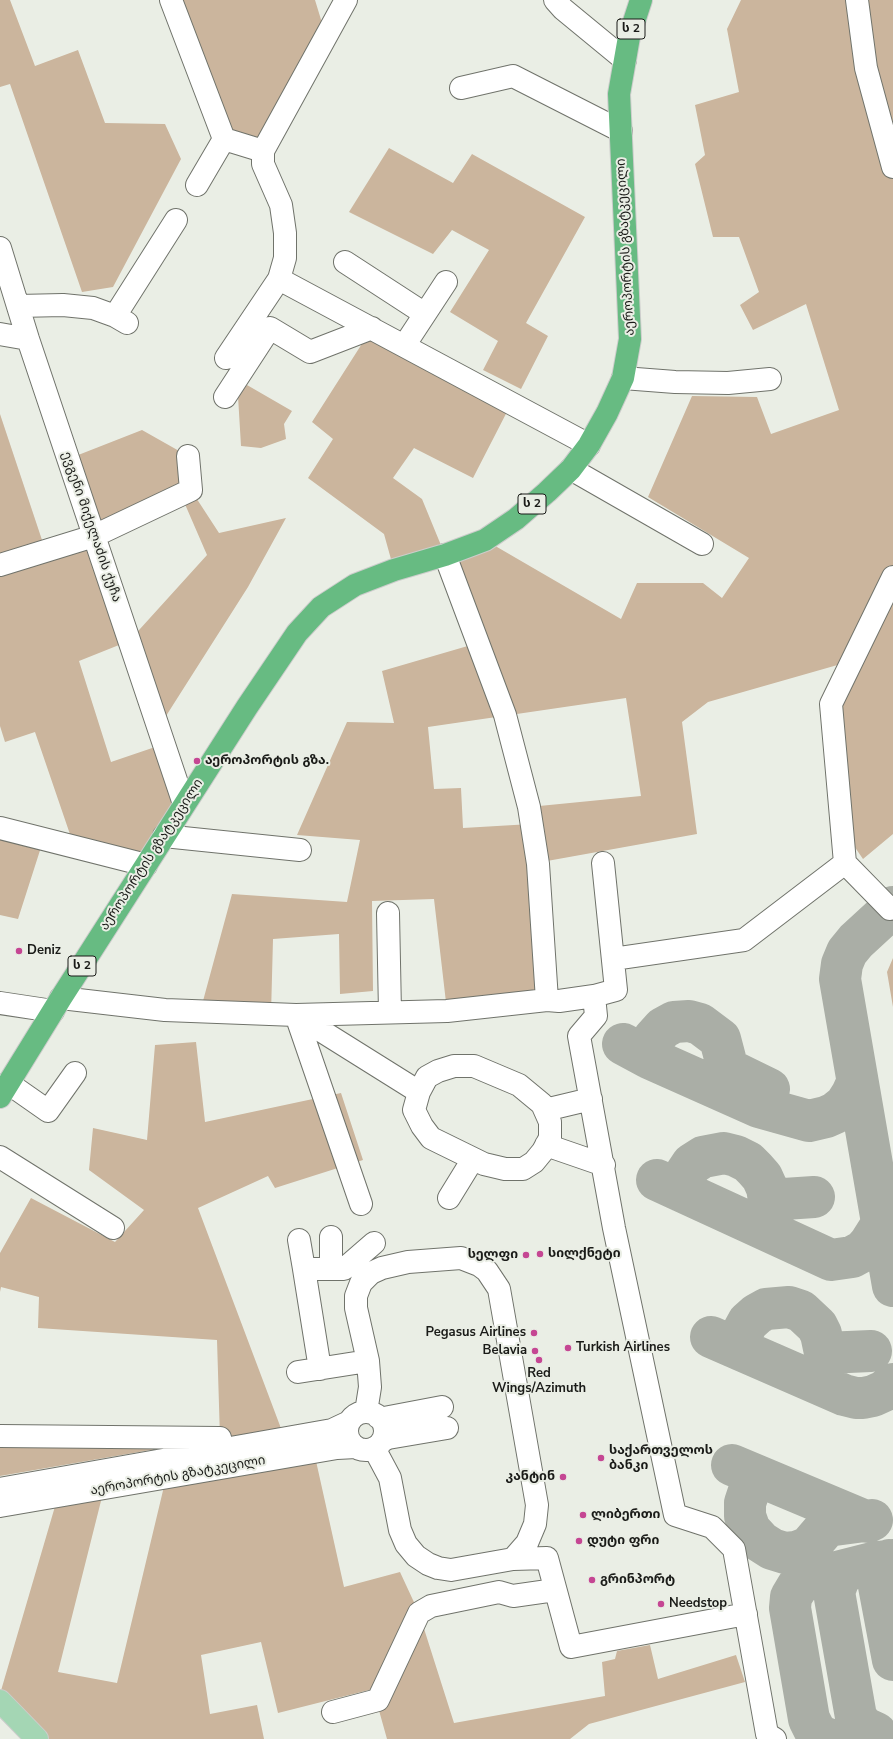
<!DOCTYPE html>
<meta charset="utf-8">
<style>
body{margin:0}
canvas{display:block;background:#eaeee5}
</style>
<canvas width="893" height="1739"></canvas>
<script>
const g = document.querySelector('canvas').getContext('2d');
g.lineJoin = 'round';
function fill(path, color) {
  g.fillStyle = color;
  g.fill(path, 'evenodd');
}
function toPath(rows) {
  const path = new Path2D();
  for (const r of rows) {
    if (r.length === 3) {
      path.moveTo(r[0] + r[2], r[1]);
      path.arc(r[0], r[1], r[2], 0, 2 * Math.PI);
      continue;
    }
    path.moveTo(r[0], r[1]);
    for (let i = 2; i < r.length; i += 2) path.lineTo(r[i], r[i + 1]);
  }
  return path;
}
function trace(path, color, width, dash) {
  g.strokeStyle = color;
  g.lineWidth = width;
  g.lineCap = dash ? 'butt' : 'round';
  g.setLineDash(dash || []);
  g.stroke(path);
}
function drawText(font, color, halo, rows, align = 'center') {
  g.font = font + ' "Nunito Sans","Noto Sans Georgian",sans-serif';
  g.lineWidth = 4;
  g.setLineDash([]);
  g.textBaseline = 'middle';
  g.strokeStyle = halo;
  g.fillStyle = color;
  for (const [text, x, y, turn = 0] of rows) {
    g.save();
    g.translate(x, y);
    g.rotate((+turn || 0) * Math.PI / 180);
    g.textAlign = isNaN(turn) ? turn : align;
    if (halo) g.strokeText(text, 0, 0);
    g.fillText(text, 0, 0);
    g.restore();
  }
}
fill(toPath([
 [0,0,10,0,35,66,78,50,105,123,165,124,181,159,113,287,82,292,10,84,0,87],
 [171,0,315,0,326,36,263,151,224,139],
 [741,0,893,0,893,834,863,859,852,843,840,701,841,664,708,702,682,722,697,834,547,861,547,1000,447,1011,434,899,372,901,373,991,340,994,339,934,273,939,271,1014,200,1012,232,894,347,902,360,840,297,835,347,722,394,723,382,671,478,643,445,555,394,570,384,534,308,478,333,439,312,422,372,328,511,404,473,478,414,448,393,478,422,499,445,555,485,540,621,619,637,583,703,583,722,598,749,558,648,497,692,396,757,397,771,434,839,410,806,304,753,330,740,305,759,292,739,237,713,237,695,164,705,155,695,105,739,92,727,29],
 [626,698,641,796,529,807,531,824,463,828,461,788,434,789,428,727],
 [389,148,453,183,472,154,585,217,526,323,548,336,521,389,483,370,498,341,450,312,489,250,452,230,433,254,349,212],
 [247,385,292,411,284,424,286,439,261,448,241,446,238,396],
 [0,414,45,549,94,536,68,459,142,430,188,456,191,490,219,533,286,518,248,587,159,727,129,641,79,661,111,762,164,744,184,804,146,865,74,846,35,732,5,742,0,726],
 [181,495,207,555,130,640,94,536],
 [0,830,43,841,18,919,0,915],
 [893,958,893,1007,887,972],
 [196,1042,205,1122,341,1093,363,1160,275,1188,268,1176,198,1208,285,1439,220,1438,0,1476,0,1436,220,1438,217,1340,38,1328,39,1297,1,1287,0,1292,0,1253,31,1198,115,1242,144,1210,89,1170,93,1128,147,1140,155,1045],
 [314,1452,344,1587,400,1572,419,1613,454,1723,605,1696,602,1662,615,1659,617,1651,650,1645,658,1679,736,1655,745,1682,589,1724,570,1739,387,1739,373,1689,278,1713,261,1642,201,1655,210,1714,257,1705,264,1739,37,1739,0,1694,56,1503,104,1489,58,1672,117,1683,166,1478]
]), '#cbb59d');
trace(toPath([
 [893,907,856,941,847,952,842,964,840,979,893,1286],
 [623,1044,649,1058,759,1107,809,1121,826,1117,835,1113,845,1105,852,1094,857,1083],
 [649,1058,649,1047,654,1038,663,1028,674,1022,689,1021,700,1024,720,1039,725,1058,724,1067,769,1089],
 [657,1180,831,1260,852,1257,863,1251,870,1243,882,1224],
 [681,1191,686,1173,692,1164,703,1157,724,1153,736,1156,748,1162,755,1169,762,1177,767,1188,769,1200,814,1197],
 [711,1337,844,1395,856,1398,863,1398,873,1396,884,1391,893,1384],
 [739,1349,742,1333,748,1322,757,1314,766,1309,789,1307,801,1311,817,1326,821,1334,825,1353,871,1351],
 [732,1465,868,1522],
 [758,1476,750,1488,745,1503,745,1516,750,1530,761,1542,772,1549,785,1553,796,1552,809,1547,827,1526,872,1520],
 [889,1560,880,1575,879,1586,893,1660],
 [850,1569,840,1576,834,1592,856,1717,863,1727,876,1733],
 [828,1739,820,1736,814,1729,809,1719,790,1608,791,1597,797,1587,805,1580,872,1563,893,1560]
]), '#aaaea6', 42);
const minor = toPath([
 [171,0,224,139,263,151],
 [555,0,563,9,625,60],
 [857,0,866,68,893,167],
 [461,88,513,76,621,131],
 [197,185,224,139],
 [0,248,28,339,184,804],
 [345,262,425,314],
 [279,279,589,445],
 [18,306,63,305,93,308,115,316,127,323],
 [115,316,176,220],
 [0,334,28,339],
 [404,346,446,282],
 [226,358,279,279,285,258,285,233,281,205,263,164,263,151,346,0],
 [623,378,675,382,728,383,770,379],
 [225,397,270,328,310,352,372,328],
 [571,469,702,544],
 [445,555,505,715,529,807,538,864,547,1000],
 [0,565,94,536,191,490,188,456],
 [0,828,146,865],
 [164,836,300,850],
 [603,863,616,990,594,996,596,1016,579,1036,614,1228,675,1515,712,1527,734,1549,767,1734,775,1739],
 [890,909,845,863,831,704,893,577],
 [388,913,390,1012],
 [613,959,744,940,845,863],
 [61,998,165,1010,296,1015,447,1011,547,1000,559,1001,594,996],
 [0,1003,53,1011],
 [296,1015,361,1204],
 [296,1015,419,1092],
 [454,1066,474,1066,519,1085,542,1104,550,1122,550,1138,543,1151,534,1162,523,1169,505,1169,484,1164,431,1138,422,1126,414,1110,419,1092,427,1077,438,1071,454,1066],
 [8,1083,48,1111,75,1073],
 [545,1110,591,1099],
 [546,1145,604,1165],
 [0,1157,113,1228],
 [449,1198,473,1159],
 [299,1240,304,1269,344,1269,374,1243],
 [304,1269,320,1369],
 [331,1269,331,1237],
 [298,1372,368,1361],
 [366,1412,370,1387,368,1361,356,1308,356,1296,361,1283,371,1273,382,1268,408,1262,461,1258,479,1265,487,1271,499,1289,537,1505,535,1524,527,1543,513,1559,451,1570,438,1568,428,1564,416,1556,406,1544,400,1530,390,1478,374,1448],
 [366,1431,19],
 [378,1417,384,1418,442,1407],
 [0,1436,220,1438],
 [382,1441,388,1438,447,1428],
 [0,1489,332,1430,349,1422],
 [0,1506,337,1448,356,1447],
 [513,1559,547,1558,571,1647,746,1614],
 [333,1712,378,1700,419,1613,431,1606,499,1592,513,1596,555,1590]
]);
const major = toPath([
 [0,1701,37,1739]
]);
const highway = toPath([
 [0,1097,61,998,247,707,297,633,321,607,355,585,394,570,445,555,485,540,516,519,547,492,571,469,589,445,607,413,623,378,630,339,619,94,629,37,641,0]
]);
trace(minor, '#70736b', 24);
trace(major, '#cdcdcc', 24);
trace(highway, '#cdcdcc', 24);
trace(minor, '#fff', 22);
trace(major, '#a4d6b4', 22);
trace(highway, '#67bb82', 22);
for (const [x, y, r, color] of [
 [197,761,4,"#c54693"],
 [19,951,4,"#c54693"],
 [540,1254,4,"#c54693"],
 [526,1255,4,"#c54693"],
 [534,1333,4,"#c54693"],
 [568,1348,4,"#c54693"],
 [535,1351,4,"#c54693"],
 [539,1360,4,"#c54693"],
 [601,1458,4,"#c54693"],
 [563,1477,4,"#c54693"],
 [583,1515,4,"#c54693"],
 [579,1541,4,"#c54693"],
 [592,1580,4,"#c54693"],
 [661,1604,4,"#c54693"]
]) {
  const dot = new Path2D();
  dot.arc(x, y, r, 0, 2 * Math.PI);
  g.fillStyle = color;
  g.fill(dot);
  trace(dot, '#eaeee5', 1.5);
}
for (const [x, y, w] of [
 [631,29,28],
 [532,504,28],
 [82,966,28]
]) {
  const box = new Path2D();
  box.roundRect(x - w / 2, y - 10, w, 20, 3);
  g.fillStyle = '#eaeee5';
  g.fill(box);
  trace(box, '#1a1b18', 1);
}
drawText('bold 12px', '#1a1b18', null, [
 ["ს 2",631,29],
 ["ს 2",532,504],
 ["ს 2",82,966]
]);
drawText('13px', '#1a1b18', '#eaeee5', [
 ["აეროპორტის გზატკეცილი",626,247,-93],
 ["ევგენი მიქელაძის ქუჩა",91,527,71],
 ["აეროპორტის გზატკეცილი",152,855,-57],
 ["აეროპორტის გზატკეცილი",178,1476,-10]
]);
drawText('bold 13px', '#1a1b18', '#eaeee5', [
 ["აეროპორტის გზა.",205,761],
 ["Deniz",27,951],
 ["სილქნეტი",548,1254],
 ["სელფი",518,1255,"right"],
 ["Pegasus Airlines",526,1333,"right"],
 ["Turkish Airlines",576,1348],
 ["Belavia",527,1351,"right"],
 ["Red",539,1374,"center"],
 ["Wings/Azimuth",539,1389,"center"],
 ["საქართველოს",609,1451],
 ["ბანკი",609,1466],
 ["კანტინ",555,1477,"right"],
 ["ლიბერთი",591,1515],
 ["დუტი ფრი",587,1541],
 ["გრინპორტ",600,1580],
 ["Needstop",669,1604]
], 'left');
</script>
